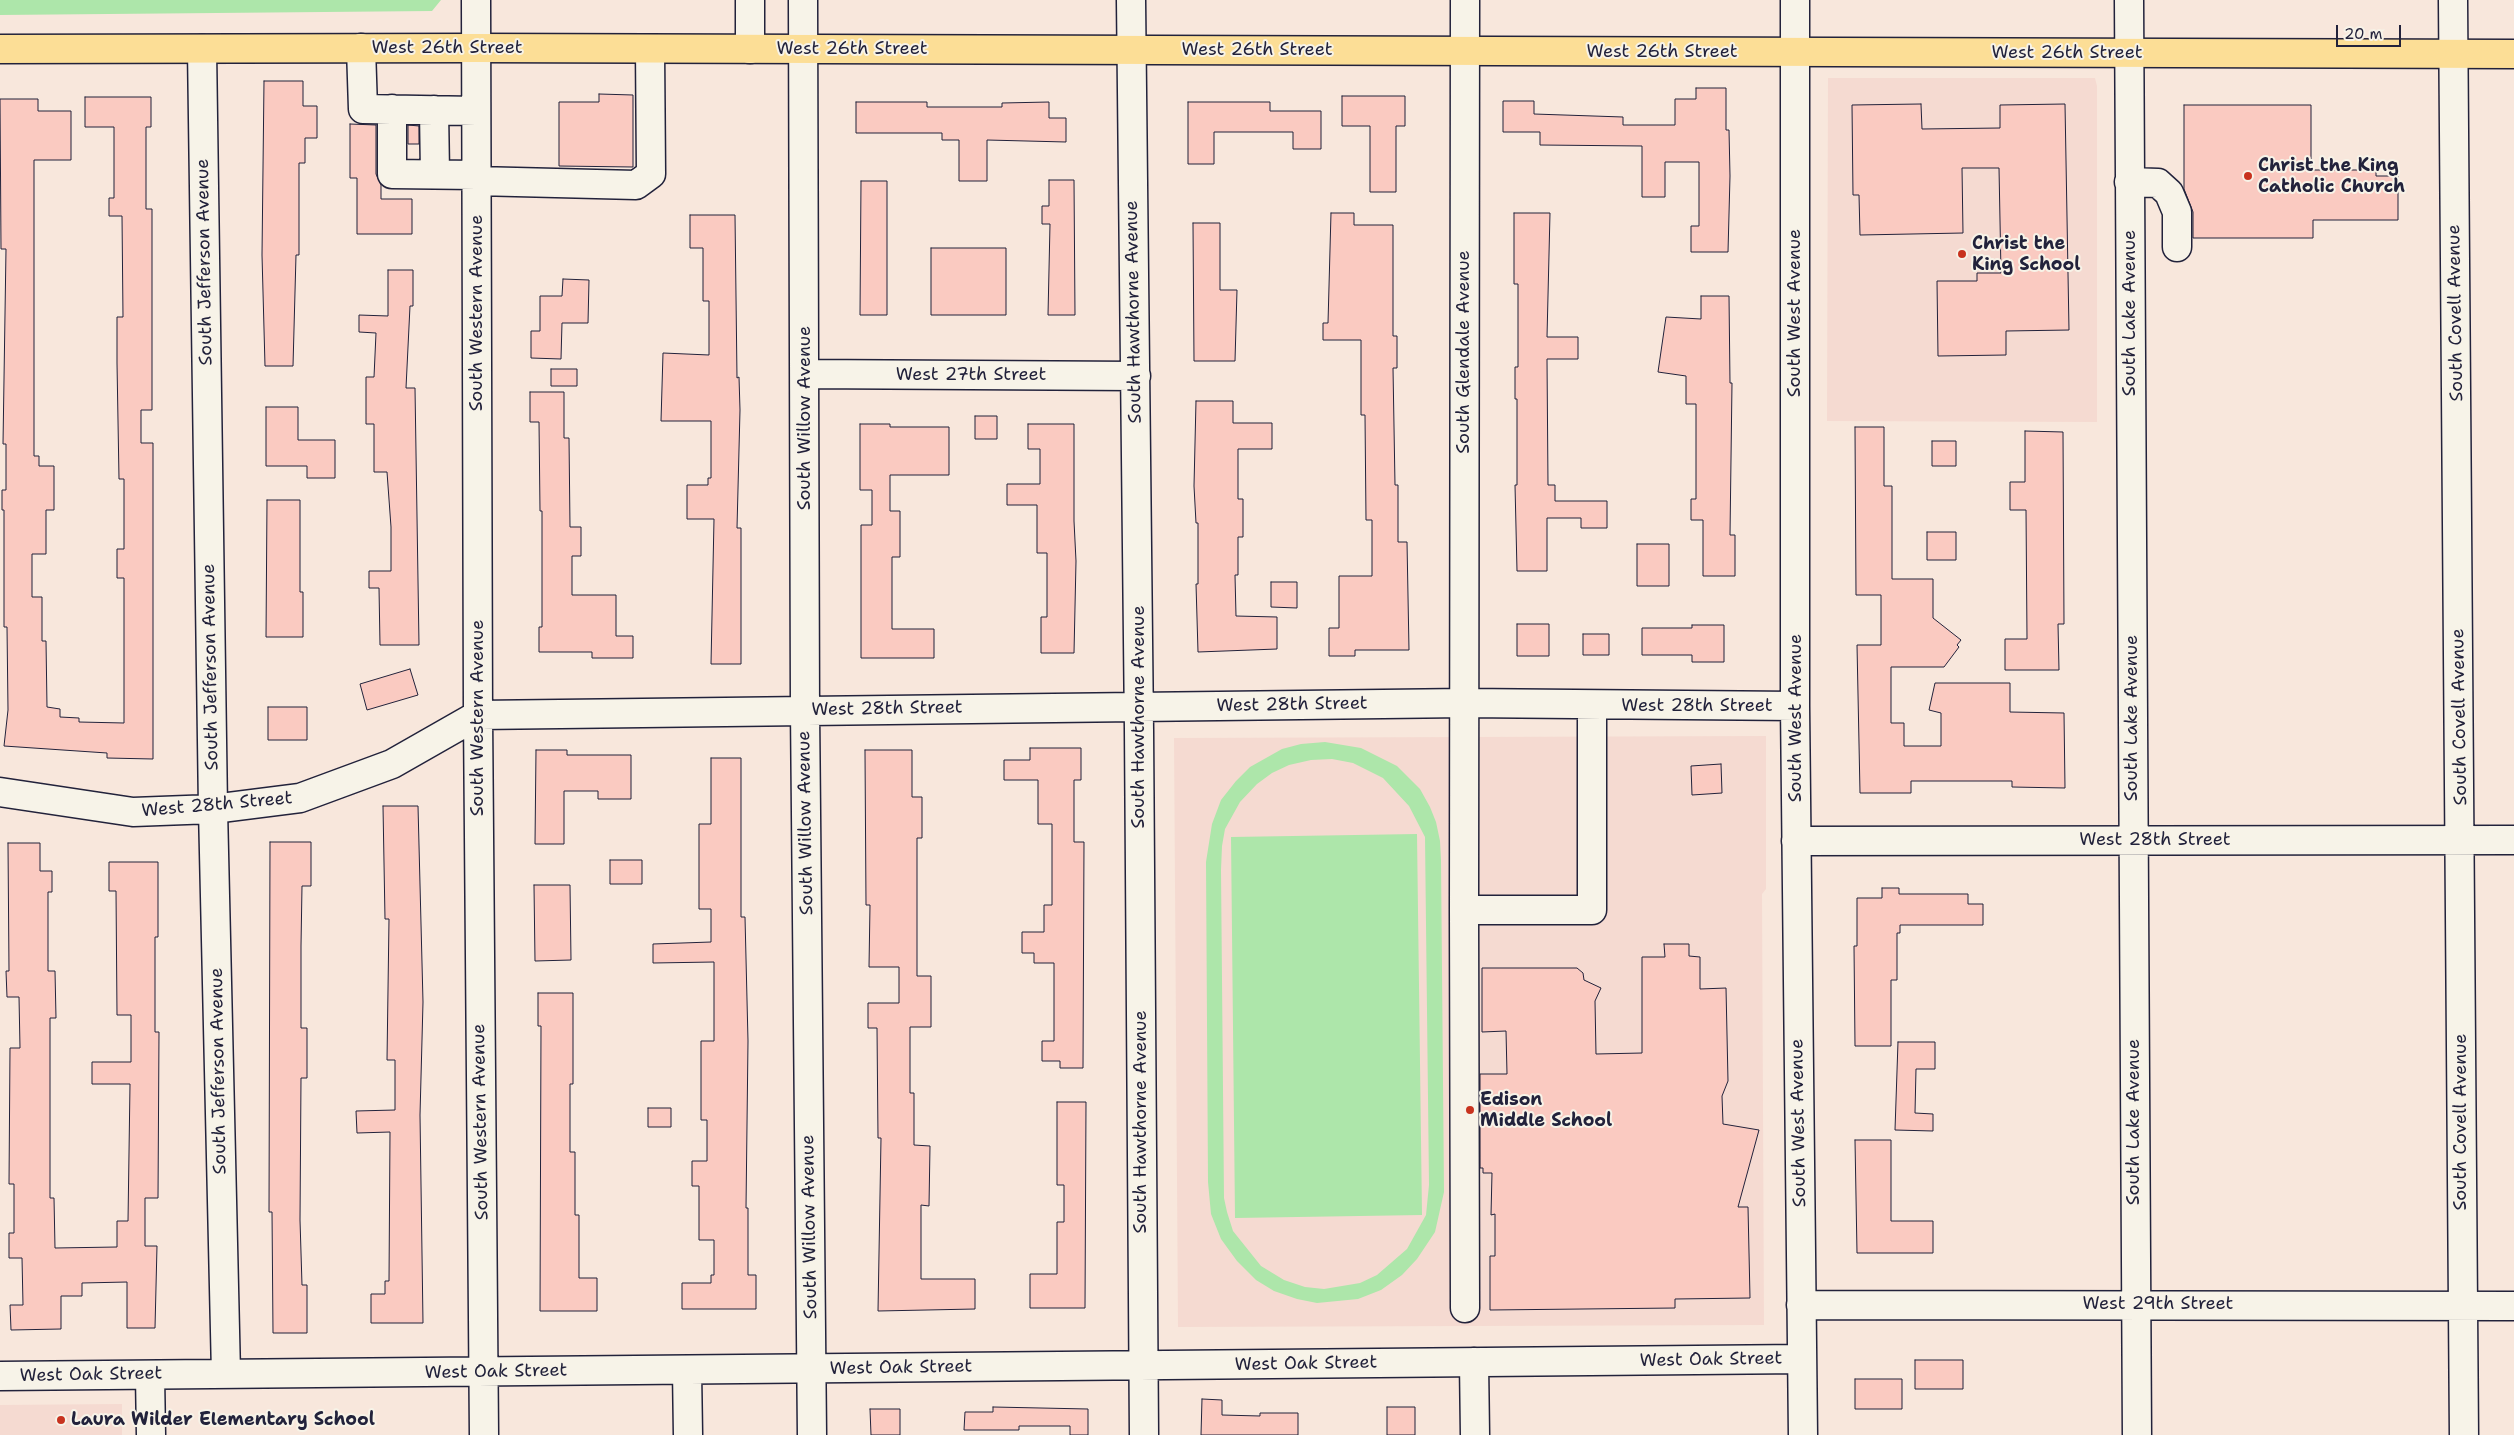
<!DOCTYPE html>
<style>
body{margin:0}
#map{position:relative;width:2514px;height:1435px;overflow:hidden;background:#f8e7dc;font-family:"Shantell Sans",sans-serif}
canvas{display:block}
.scale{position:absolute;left:2336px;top:25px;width:65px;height:22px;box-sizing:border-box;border:2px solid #22223b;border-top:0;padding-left:6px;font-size:15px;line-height:18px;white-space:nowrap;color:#22223b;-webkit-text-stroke:4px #f7f3e8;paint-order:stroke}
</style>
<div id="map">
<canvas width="2514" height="1435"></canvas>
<div class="scale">20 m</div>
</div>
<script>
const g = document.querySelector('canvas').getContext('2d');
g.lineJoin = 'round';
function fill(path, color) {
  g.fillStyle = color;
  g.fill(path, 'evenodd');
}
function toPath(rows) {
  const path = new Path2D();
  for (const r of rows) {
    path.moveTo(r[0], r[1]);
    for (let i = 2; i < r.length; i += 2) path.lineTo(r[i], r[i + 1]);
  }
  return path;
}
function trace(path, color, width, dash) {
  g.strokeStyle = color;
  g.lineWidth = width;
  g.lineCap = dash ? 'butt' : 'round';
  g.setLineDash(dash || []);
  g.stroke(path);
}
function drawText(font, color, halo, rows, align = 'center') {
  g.font = font + ' "Shantell Sans",sans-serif';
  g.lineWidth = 4;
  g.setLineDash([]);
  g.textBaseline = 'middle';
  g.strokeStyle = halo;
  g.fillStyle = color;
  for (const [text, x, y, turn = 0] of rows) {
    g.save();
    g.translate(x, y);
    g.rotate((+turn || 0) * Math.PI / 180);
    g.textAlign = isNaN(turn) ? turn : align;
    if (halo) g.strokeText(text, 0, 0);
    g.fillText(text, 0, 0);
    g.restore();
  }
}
fill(toPath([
 [1828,78,2095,78,2097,86,2097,422,1827,421],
 [1766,736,1766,889,1762,894,1764,1325,1178,1327,1174,738],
 [122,1404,122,1435,0,1435,0,1405]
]), '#f5dad1');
fill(toPath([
 [0,0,441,0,432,11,0,15],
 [1325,742,1361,748,1397,766,1420,789,1430,807,1436,822,1440,841,1441,860,1444,1192,1435,1232,1417,1259,1402,1275,1381,1290,1358,1299,1317,1303,1297,1299,1274,1291,1256,1280,1237,1261,1221,1239,1211,1214,1208,1182,1206,862,1212,824,1221,800,1236,781,1250,767,1282,749,1301,744],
 [1332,759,1353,763,1383,778,1409,806,1425,837,1429,1185,1426,1215,1407,1249,1377,1275,1360,1283,1324,1289,1305,1287,1284,1280,1261,1266,1233,1231,1227,1212,1224,1198,1221,870,1222,846,1225,829,1240,802,1257,784,1272,773,1289,765,1311,760],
 [1417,834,1422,1215,1235,1218,1231,837]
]), '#ade6aa');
const building = toPath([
 [264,81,303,81,303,106,317,106,317,138,305,138,305,163,299,163,299,255,296,255,293,366,265,366,262,255,264,81],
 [1696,88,1726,88,1726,130,1729,130,1730,176,1728,252,1691,252,1691,226,1699,226,1699,162,1665,162,1665,197,1642,197,1642,146,1540,145,1540,132,1503,132,1503,101,1534,101,1534,114,1623,117,1623,125,1675,125,1675,99,1696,99,1696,88],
 [599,94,633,95,633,167,559,166,559,102,599,102,599,94],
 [1342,96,1405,96,1405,126,1396,126,1396,192,1370,192,1370,126,1342,126,1342,96],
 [85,97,151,97,151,127,146,127,146,209,152,209,152,410,141,410,141,443,153,443,153,759,107,758,107,753,4,746,8,710,7,627,4,627,4,510,2,510,2,490,6,490,6,444,3,444,6,249,1,249,0,99,38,99,38,111,71,111,71,160,34,160,34,456,39,456,39,466,54,466,54,510,46,510,46,554,32,554,32,597,42,597,42,641,46,641,47,707,60,709,60,717,79,718,79,722,124,723,124,578,117,578,117,549,124,549,124,479,119,479,117,363,117,317,123,317,122,216,109,216,109,198,114,198,114,127,85,127,85,97],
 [856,102,927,102,927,107,1002,107,1002,103,1049,102,1049,118,1066,118,1066,142,987,140,987,181,959,181,959,140,942,140,942,133,856,133,856,102],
 [1188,102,1270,102,1270,111,1321,111,1321,149,1293,149,1293,132,1214,132,1214,164,1188,164,1188,102],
 [1921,104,1922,129,2000,128,2000,105,2065,104,2069,330,2006,331,2006,355,1938,356,1937,281,1977,281,1977,273,2001,273,1999,168,1962,168,1963,233,1860,235,1859,195,1853,195,1852,105,1921,104],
 [2184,105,2311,105,2311,170,2376,170,2376,176,2398,176,2398,220,2313,220,2313,238,2193,238,2193,212,2184,189,2184,105],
 [350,124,376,125,376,174,381,185,381,199,412,199,412,234,357,234,357,178,350,178,350,124],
 [408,125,419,126,419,144,408,144,408,125],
 [1049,180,1074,180,1075,315,1048,315,1050,224,1042,224,1042,206,1049,206,1049,180],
 [861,181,887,181,887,315,860,315,861,181],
 [1331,213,1354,213,1354,225,1393,225,1393,336,1397,336,1397,368,1393,368,1395,485,1398,485,1398,542,1407,542,1409,650,1355,650,1355,656,1329,656,1329,628,1339,628,1339,576,1372,576,1372,520,1366,520,1365,415,1361,415,1361,340,1323,340,1323,323,1328,323,1331,213],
 [1514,213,1550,213,1547,337,1578,337,1578,359,1547,359,1548,485,1555,485,1555,501,1607,501,1607,528,1581,528,1581,518,1547,518,1547,571,1517,571,1515,485,1517,485,1517,399,1515,399,1515,367,1518,367,1518,284,1514,284,1514,213],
 [690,215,735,215,737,378,739,377,740,410,737,528,741,528,741,664,711,664,714,519,687,519,687,485,708,485,708,478,711,478,711,421,661,421,663,353,709,355,709,301,703,301,703,248,690,248,690,215],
 [1193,223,1220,223,1220,290,1237,290,1235,361,1194,361,1193,223],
 [931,248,1006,248,1006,315,931,315,931,248],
 [388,270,413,270,413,306,410,306,406,388,415,388,419,645,380,645,379,588,369,588,369,571,391,571,391,527,387,472,374,472,374,424,366,424,366,377,374,377,376,333,359,332,359,315,388,316,388,270],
 [563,279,589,280,588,323,562,323,561,359,531,358,531,331,540,331,540,296,562,296,563,279],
 [1701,296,1729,296,1730,383,1732,383,1730,535,1735,535,1735,576,1703,576,1703,520,1691,520,1691,499,1696,499,1696,404,1686,404,1686,376,1658,372,1666,317,1701,319,1701,296],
 [551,369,577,369,577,386,551,386,551,369],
 [530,392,564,392,564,438,569,438,570,527,581,527,581,556,572,556,572,595,616,595,616,636,633,636,633,658,592,658,592,652,539,652,539,627,542,627,542,511,540,511,539,422,530,422,530,392],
 [1196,401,1233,401,1233,423,1272,423,1272,449,1238,449,1238,499,1243,499,1243,537,1238,537,1238,575,1235,575,1236,616,1277,617,1277,649,1198,652,1196,584,1198,584,1198,523,1196,523,1194,486,1196,401],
 [266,407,298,407,298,440,335,440,335,478,307,478,307,466,266,466,266,407],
 [975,416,997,416,997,439,975,439,975,416],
 [860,424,890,424,890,427,949,427,949,475,890,475,890,511,900,511,900,557,892,557,892,629,934,629,934,658,861,658,861,525,872,525,872,490,860,490,860,424],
 [1028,424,1074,424,1074,521,1076,561,1074,653,1041,653,1041,617,1047,617,1047,553,1037,553,1037,505,1007,505,1007,484,1040,484,1040,449,1028,449,1028,424],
 [1855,427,1884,427,1884,486,1892,486,1892,579,1933,579,1933,618,1961,640,1957,645,1959,647,1944,667,1891,667,1891,723,1904,723,1904,746,1941,746,1941,713,1929,710,1935,683,2010,683,2010,712,2064,713,2065,788,2012,787,2012,781,1911,781,1911,793,1860,793,1857,645,1881,645,1881,595,1856,595,1855,427],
 [2025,431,2063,432,2064,624,2058,624,2059,670,2005,670,2005,639,2027,639,2026,510,2010,510,2010,482,2025,482,2025,431],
 [1932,441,1956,441,1956,466,1932,466,1932,441],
 [267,500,300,500,300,592,303,592,303,637,266,637,267,500],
 [1927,532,1956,532,1956,560,1927,560,1927,532],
 [1637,544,1669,544,1669,586,1637,586,1637,544],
 [1271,582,1297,582,1297,608,1271,607,1271,582],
 [1517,624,1549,624,1549,656,1517,656,1517,624],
 [1692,625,1724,625,1724,662,1692,662,1692,655,1642,655,1642,628,1692,628,1692,625],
 [1583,634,1609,634,1609,655,1583,655,1583,634],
 [410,669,418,695,367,710,360,684,410,669],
 [268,707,307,707,307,740,268,740,268,707],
 [1030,748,1081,748,1081,780,1074,780,1074,842,1084,842,1083,1068,1060,1068,1060,1061,1042,1061,1042,1041,1054,1041,1054,963,1034,963,1034,953,1022,953,1022,932,1044,932,1044,905,1052,905,1052,824,1038,824,1038,780,1004,780,1004,760,1030,760,1030,748],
 [536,750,567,750,567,755,631,755,631,799,598,799,598,791,564,791,564,844,535,844,536,750],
 [865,750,912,750,912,797,922,797,922,838,917,838,917,976,931,976,931,1027,910,1027,910,1093,914,1093,914,1145,930,1146,929,1206,921,1205,921,1279,975,1279,975,1309,878,1311,881,1138,878,1138,877,1028,868,1028,868,1003,899,1003,899,967,869,967,870,905,866,905,865,750],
 [711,758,741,758,741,917,745,917,748,1041,746,1208,748,1208,748,1275,756,1275,756,1309,682,1309,682,1283,711,1283,711,1275,714,1275,714,1240,699,1240,699,1186,692,1186,692,1161,707,1161,707,1120,701,1120,701,1041,714,1041,714,962,653,963,653,944,711,942,711,909,699,909,699,824,711,824,711,758],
 [1721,764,1722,793,1692,795,1691,766,1721,764],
 [383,806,418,806,423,1002,420,1115,423,1323,371,1323,371,1294,385,1294,385,1281,389,1281,390,1132,357,1133,356,1111,395,1110,395,1060,387,1060,389,919,385,919,383,806],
 [270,842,311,842,311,886,302,886,301,946,301,1028,307,1028,307,1078,301,1078,300,1220,302,1285,307,1285,307,1333,273,1333,272,1212,269,1212,270,842],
 [8,843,40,843,40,871,52,871,52,892,48,892,48,971,55,971,56,1018,50,1018,50,1198,54,1198,55,1248,117,1247,117,1221,128,1221,130,1084,92,1084,92,1062,131,1062,131,1015,117,1015,116,891,109,891,109,862,158,862,158,937,155,937,155,1032,159,1032,158,1198,145,1198,145,1246,157,1246,155,1328,127,1328,127,1282,82,1283,82,1296,61,1296,61,1329,11,1330,10,1305,23,1305,22,1258,9,1258,9,1233,14,1233,14,1184,9,1184,10,1048,20,1048,19,997,7,997,6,971,9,971,8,843],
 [610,860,642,860,642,884,610,884,610,860],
 [534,885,570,885,571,960,535,961,534,885],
 [1882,888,1899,888,1899,894,1968,894,1968,904,1983,904,1983,925,1900,925,1900,933,1897,933,1897,980,1891,980,1891,1046,1855,1046,1854,946,1857,946,1857,898,1882,898,1882,888],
 [1664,944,1689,944,1689,956,1700,957,1700,989,1726,988,1728,1081,1722,1096,1723,1124,1759,1130,1738,1207,1748,1207,1750,1298,1675,1299,1675,1308,1490,1310,1490,1256,1495,1256,1495,1214,1491,1215,1492,1173,1483,1173,1483,1168,1480,1168,1480,1074,1507,1074,1506,1031,1482,1032,1482,968,1577,968,1583,973,1584,980,1601,988,1595,1001,1596,1054,1642,1053,1642,957,1665,957,1664,944],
 [538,993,573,993,573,1084,570,1084,570,1152,575,1152,575,1215,579,1215,579,1278,597,1278,597,1311,540,1311,541,1026,538,1026,538,993],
 [1898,1042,1935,1042,1935,1069,1916,1069,1915,1113,1933,1114,1933,1131,1895,1130,1898,1042],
 [1057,1102,1086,1102,1085,1308,1030,1308,1030,1274,1057,1274,1057,1222,1064,1222,1064,1185,1057,1185,1057,1102],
 [648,1108,671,1108,671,1127,648,1127,648,1108],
 [1855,1140,1891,1140,1891,1221,1933,1221,1933,1253,1857,1253,1855,1140],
 [1915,1360,1963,1360,1963,1389,1915,1389,1915,1360],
 [1855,1379,1902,1379,1902,1409,1855,1409,1855,1379],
 [1202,1399,1222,1400,1222,1415,1260,1416,1260,1413,1298,1413,1298,1435,1201,1435,1202,1399],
 [993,1407,1088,1409,1088,1435,1070,1435,1070,1426,1019,1426,1019,1430,964,1430,965,1412,993,1412,993,1407],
 [1387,1407,1415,1407,1415,1435,1387,1435,1387,1407],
 [870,1409,900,1409,900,1435,871,1435,870,1409]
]);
fill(building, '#facac1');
trace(building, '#22223b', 1);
const minor = toPath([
 [476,0,478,715,484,1435],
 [803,0,805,710,812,1435],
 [1131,0,1139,730,1144,1435],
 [1465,0,1464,910,1592,910,1592,705],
 [1795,0,1795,706,1803,1435],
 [2129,0,2137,1435],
 [2453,0,2464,1435],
 [361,48,363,109,476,111],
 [202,49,213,809,226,1374],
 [750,49,750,0],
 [392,109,392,174,476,175],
 [434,110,435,174],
 [476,181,636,185,651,174,650,49],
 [2129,182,2158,183,2169,193,2177,212,2177,247],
 [805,374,1136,376],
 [0,792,133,812,213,809,300,798,392,764,478,715,1465,703,1795,706],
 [1796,841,2514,840],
 [1464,910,1465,1308],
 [1801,1305,2514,1306],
 [1474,1362,1475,1435],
 [687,1370,688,1435],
 [150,1375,151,1435],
 [0,1376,1802,1359]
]);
const major = toPath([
 [0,49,476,48,2514,54]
]);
trace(minor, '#22223b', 31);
trace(major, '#22223b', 31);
trace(minor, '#f7f3e8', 28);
trace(major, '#fcde96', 28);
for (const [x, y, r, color] of [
 [2248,176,5,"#c8321e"],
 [1962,254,5,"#c8321e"],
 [1470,1110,5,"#c8321e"],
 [61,1420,5,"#c8321e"]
]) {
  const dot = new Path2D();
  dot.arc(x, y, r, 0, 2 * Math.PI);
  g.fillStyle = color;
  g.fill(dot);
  trace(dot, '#f7f3e8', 2);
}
drawText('18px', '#22223b', '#f7f3e8', [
 ["West 26th Street",447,48],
 ["West 26th Street",852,49],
 ["West 26th Street",1257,50],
 ["West 26th Street",1662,52],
 ["West 26th Street",2067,53],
 ["South Jefferson Avenue",205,262,-91],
 ["South Hawthorne Avenue",1134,312,-91],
 ["South Western Avenue",477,313,-90],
 ["South West Avenue",1795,313,-90],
 ["South Lake Avenue",2130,313,-90],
 ["South Covell Avenue",2456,313,-91],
 ["South Glendale Avenue",1464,352,-90],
 ["West 27th Street",971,375],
 ["South Willow Avenue",805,418,-90],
 ["South Jefferson Avenue",211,667,-91],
 ["West 28th Street",1292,705,-1],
 ["West 28th Street",1697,706],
 ["West 28th Street",887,709,-1],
 ["South Hawthorne Avenue",1139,717,-90],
 ["South Covell Avenue",2460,717,-91],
 ["South Western Avenue",478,718,-90],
 ["South West Avenue",1796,718,-90],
 ["South Lake Avenue",2132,718,-90],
 ["West 28th Street",217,805,-5],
 ["South Willow Avenue",806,823,-91],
 ["West 28th Street",2155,840],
 ["South Jefferson Avenue",219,1071,-91],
 ["South Western Avenue",481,1122,-91],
 ["South Hawthorne Avenue",1141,1122,-90],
 ["South Lake Avenue",2134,1122,-90],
 ["South Covell Avenue",2461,1122,-90],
 ["South West Avenue",1799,1123,-91],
 ["South Willow Avenue",810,1227,-91],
 ["West 29th Street",2158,1304],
 ["West Oak Street",1711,1360,-1],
 ["West Oak Street",1306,1364,-1],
 ["West Oak Street",901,1368,-1],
 ["West Oak Street",496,1372,-1],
 ["West Oak Street",91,1375,-1]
]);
drawText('bold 18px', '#22223b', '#f7f3e8', [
 ["Christ the King",2258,166],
 ["Catholic Church",2258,187],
 ["Christ the",1972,244],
 ["King School",1972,265],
 ["Edison",1480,1100],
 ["Middle School",1480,1121],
 ["Laura Wilder Elementary School",71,1420]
], 'left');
</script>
